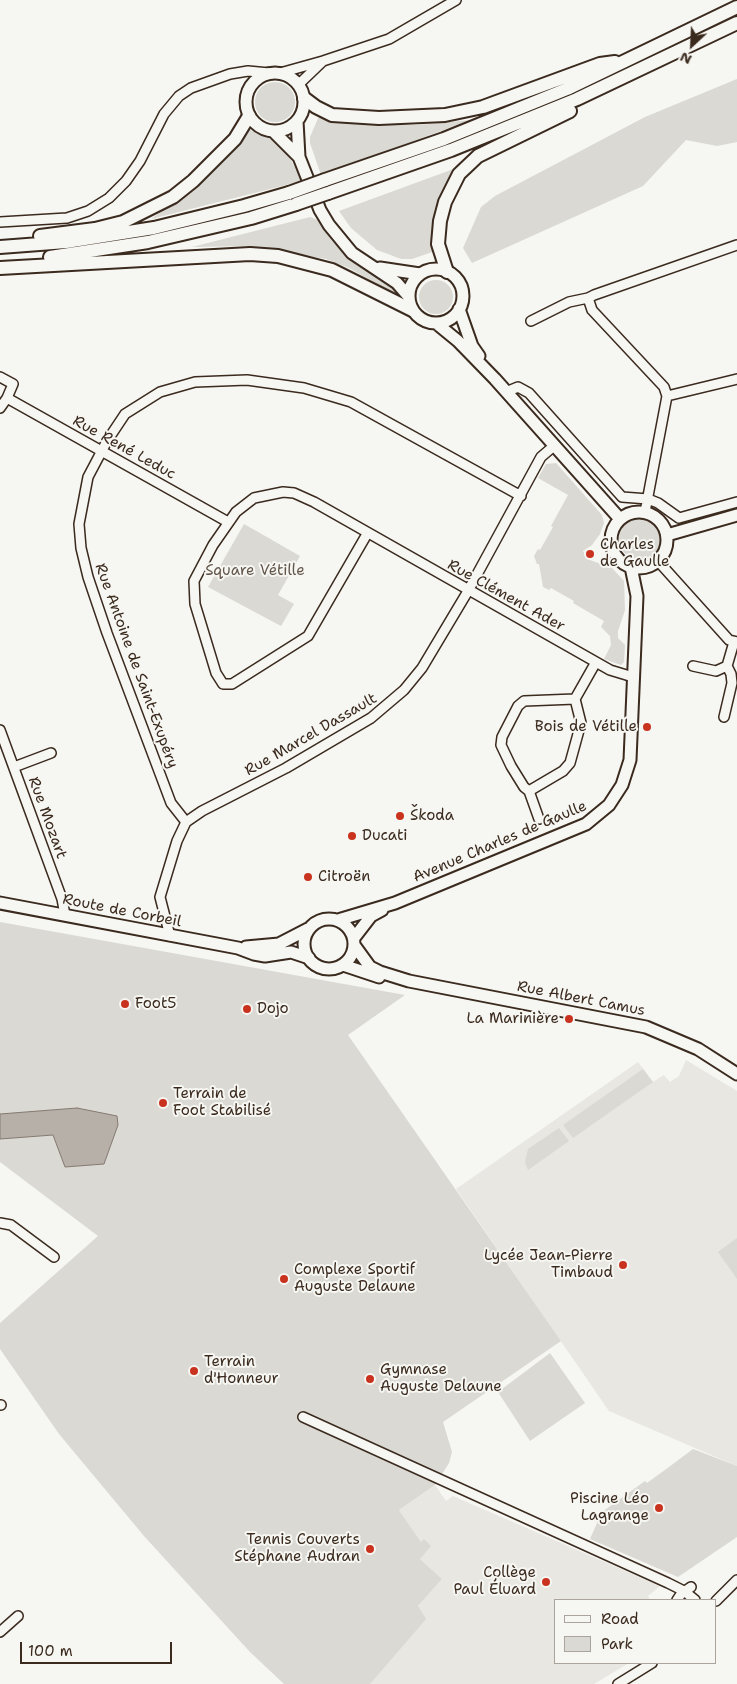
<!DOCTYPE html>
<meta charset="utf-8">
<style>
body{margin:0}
#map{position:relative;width:737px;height:1684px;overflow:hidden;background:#f6f6f2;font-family:"Shantell Sans",sans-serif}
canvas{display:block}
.legend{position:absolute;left:554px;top:1599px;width:162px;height:65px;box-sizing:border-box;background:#f6f6f2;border:1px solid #aba49d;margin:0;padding:6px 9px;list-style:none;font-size:15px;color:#3b2a1e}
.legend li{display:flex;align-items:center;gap:10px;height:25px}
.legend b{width:25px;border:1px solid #aba49d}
.north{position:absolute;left:667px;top:20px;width:50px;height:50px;-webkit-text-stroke:4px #f6f6f2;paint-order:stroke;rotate:205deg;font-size:14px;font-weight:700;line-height:20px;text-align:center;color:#3b2a1e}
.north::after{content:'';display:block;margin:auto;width:18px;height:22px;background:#3b2a1e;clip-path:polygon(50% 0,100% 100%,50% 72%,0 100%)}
.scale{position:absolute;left:20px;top:1642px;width:152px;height:22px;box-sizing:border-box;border:2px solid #3b2a1e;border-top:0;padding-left:6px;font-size:15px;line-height:18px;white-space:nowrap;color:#3b2a1e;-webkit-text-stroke:4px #f6f6f2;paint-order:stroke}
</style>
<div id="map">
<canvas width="737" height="1684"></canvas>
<ul class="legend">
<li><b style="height:6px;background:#f6f6f2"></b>Road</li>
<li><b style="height:14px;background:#dad9d3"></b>Park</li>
</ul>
<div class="north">N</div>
<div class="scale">100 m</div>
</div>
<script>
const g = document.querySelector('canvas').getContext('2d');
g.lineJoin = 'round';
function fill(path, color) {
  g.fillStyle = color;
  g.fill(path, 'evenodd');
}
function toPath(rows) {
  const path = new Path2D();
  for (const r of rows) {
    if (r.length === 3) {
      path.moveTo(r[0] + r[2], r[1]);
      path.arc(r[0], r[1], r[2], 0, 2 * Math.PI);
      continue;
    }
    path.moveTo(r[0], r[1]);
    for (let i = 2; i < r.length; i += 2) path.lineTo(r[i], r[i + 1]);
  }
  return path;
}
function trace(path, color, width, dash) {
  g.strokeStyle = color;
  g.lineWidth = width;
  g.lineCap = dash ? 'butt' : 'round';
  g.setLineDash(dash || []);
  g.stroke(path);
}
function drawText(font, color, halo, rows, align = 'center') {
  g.font = font + ' "Shantell Sans",sans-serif';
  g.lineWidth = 4;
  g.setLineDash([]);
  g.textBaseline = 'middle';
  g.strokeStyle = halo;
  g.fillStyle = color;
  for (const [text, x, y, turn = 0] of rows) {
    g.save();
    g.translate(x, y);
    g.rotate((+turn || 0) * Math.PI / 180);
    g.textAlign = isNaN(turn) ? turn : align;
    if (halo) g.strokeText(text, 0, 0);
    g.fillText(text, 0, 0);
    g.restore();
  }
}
fill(toPath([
 [686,1060,737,1091,737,1466,609,1411,456,1189,638,1062,653,1082,664,1075,670,1082,679,1076],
 [435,1485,446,1501,453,1496,660,1586,648,1596,650,1600,556,1600,556,1663,629,1663,594,1684,370,1684,418,1606,442,1579,420,1559,421,1542,399,1510]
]), '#e8e7e2');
fill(toPath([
 [737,79,737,142,717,146,686,140,643,186,472,263,463,248,481,207,495,196,645,117],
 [275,102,20],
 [319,116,352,124,417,125,471,120,321,175,310,143,310,137],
 [249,129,264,136,273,137,284,147,302,181,151,219,194,188],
 [459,167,437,212,432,230,435,251,412,259,401,259,388,254,377,250,351,228,339,211],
 [310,217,318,220,331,240,348,257,393,285,395,294,349,268,326,259,249,246,192,247],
 [436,297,17],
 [556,463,602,515,604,523,600,534,592,545,583,551,587,559,612,568,624,581,625,610,618,631,618,638,625,645,624,662,621,665,604,659,611,645,610,636,601,627,604,621,573,603,574,601,551,588,549,590,543,587,539,564,537,564,534,556,538,549,540,550,553,527,551,526,568,495,538,478,546,464],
 [640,539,21],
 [244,524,300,556,278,595,294,604,281,626,208,587],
 [0,922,405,995,348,1035,561,1341,443,1422,452,1452,449,1463,435,1485,399,1510,421,1542,424,1539,431,1546,420,1559,442,1579,418,1606,426,1619,370,1684,284,1684,250,1652,144,1536,59,1434,0,1349,0,1323,98,1236,0,1162],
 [643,1069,653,1082,573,1138,563,1125],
 [559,1128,569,1141,528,1170,525,1162,528,1149],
 [737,1238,737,1279,718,1252],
 [550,1353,585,1403,530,1441,498,1392],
 [693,1449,737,1466,737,1537,678,1577,590,1539,602,1512,645,1481,647,1483,669,1467]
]), '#dad9d3');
const water = toPath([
 [77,1108,117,1116,118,1125,104,1164,65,1167,53,1135,0,1139,0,1114,77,1108]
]);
fill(water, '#b6b0a9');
trace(water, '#857a71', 1);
const street = toPath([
 [280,73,323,61,389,39,456,0],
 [299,84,322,62],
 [0,222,67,218,88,211,109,198,126,181,140,161,164,114,179,96,191,88,230,74,248,71,269,73],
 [531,321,569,302,588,298],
 [0,377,13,384,7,398,0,408],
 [506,392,518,387,529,393,622,497,648,499,658,503,679,518,737,502],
 [667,396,737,379],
 [7,398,228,522],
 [645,512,667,396,664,387,592,310,588,298,594,295,737,245],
 [367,534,308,636,232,684,223,684,216,673,195,604,194,581,213,545,236,512,254,498,283,492,294,493,314,502,610,670,633,677],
 [658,561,729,640,737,642],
 [693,666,716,671,727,666],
 [575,699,524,701,518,706,502,737,501,745,511,766,524,787,529,791,563,771,570,763,581,723,575,699,596,662],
 [724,717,732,683,731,674,727,666,734,642],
 [0,730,62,899,65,915],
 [14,767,51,753],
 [529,791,539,819],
 [186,822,171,803,107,633,88,577,81,548,79,524,88,477,107,441,125,414,160,392,195,382,247,380,304,388,351,402,521,496],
 [170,936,160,897,177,841,186,822,202,811,286,768,371,718,404,690,422,668,468,591,541,457,555,445],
 [0,1223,11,1225,54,1257],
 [0,1405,1,1405],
 [303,1417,668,1583,684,1591,695,1600],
 [677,1600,681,1594,691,1587],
 [716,1601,737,1580],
 [0,1632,18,1616],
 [618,1684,652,1663]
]);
const secondary = toPath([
 [275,102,29],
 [297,121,299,157,320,210,329,225,352,253,397,283,409,297],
 [273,131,299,157],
 [380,268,420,274],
 [436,296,27],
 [459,309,472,346,479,356],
 [436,323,458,341,495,379,620,519],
 [639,540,28],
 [667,535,737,515],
 [0,903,238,948,254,954,265,956,291,952,309,958],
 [329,944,25],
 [338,920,395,903,586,824,609,805,622,785,630,760,637,596,631,567],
 [354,938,371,916,382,910],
 [354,945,370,967,380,972,409,981,646,1027,698,1049,737,1074],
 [246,947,279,944,308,929],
 [343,965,379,977]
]);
const primary = toPath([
 [304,98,316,107,332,115,379,118,445,115,483,107,600,64,615,62],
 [325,180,444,139,567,89,737,7],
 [328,193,451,150,577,99,737,23],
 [40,236,95,229,123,222,173,197,193,181,235,139,249,116],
 [0,247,66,242,154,228,244,206,289,193],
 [50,257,148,242,251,218,296,204],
 [0,268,250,254,278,256,332,270,412,310],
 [447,272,438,244,440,221,445,202,459,174,478,156,570,111]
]);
trace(street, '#3b2a1e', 12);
trace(secondary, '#3b2a1e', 15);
trace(primary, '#3b2a1e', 16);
trace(street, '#f6f6f2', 9);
trace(secondary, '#f6f6f2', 11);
trace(primary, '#f6f6f2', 12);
const primaryBridge = toPath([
 [289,193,325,180],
 [296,204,328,193]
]);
trace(primaryBridge, '#3b2a1e', 16, []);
trace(primaryBridge, '#f6f6f2', 12);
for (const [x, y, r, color] of [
 [590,554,5,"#c8321e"],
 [647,727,5,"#c8321e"],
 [400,816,5,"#c8321e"],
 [352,836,5,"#c8321e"],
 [308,877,5,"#c8321e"],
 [125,1004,5,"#c8321e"],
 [247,1009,5,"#c8321e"],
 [569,1019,5,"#c8321e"],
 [163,1103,5,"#c8321e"],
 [623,1265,5,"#c8321e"],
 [284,1279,5,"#c8321e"],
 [194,1371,5,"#c8321e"],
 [370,1379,5,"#c8321e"],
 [659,1508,5,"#c8321e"],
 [370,1549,5,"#c8321e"],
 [546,1582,5,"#c8321e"]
]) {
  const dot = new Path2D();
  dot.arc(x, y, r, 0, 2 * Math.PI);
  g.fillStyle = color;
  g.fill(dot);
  trace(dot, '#f6f6f2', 2);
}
drawText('15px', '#3b2a1e', '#f6f6f2', [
 ["Rue René Leduc",124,448,29],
 ["Rue Clément Ader",506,596,29],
 ["Rue Antoine de Saint-Exupéry",136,666,70],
 ["Rue Marcel Dassault",311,735,-30],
 ["Rue Mozart",47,818,70],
 ["Avenue Charles de Gaulle",500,842,-23],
 ["Route de Corbeil",122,911,11],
 ["Rue Albert Camus",581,999,11]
]);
drawText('15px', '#3b2a1e', '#f6f6f2', [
 ["Charles",600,545],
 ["de Gaulle",600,562],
 ["Bois de Vétille",637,727,"right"],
 ["Škoda",410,816],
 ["Ducati",362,836],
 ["Citroën",318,877],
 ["Foot5",135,1004],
 ["Dojo",257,1009],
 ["La Marinière",559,1019,"right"],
 ["Terrain de",173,1094],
 ["Foot Stabilisé",173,1111],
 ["Lycée Jean-Pierre",613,1256,"right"],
 ["Timbaud",613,1273,"right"],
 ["Complexe Sportif",294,1270],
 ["Auguste Delaune",294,1287],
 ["Terrain",204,1362],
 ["d'Honneur",204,1379],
 ["Gymnase",380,1370],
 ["Auguste Delaune",380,1387],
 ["Piscine Léo",649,1499,"right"],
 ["Lagrange",649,1516,"right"],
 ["Tennis Couverts",360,1540,"right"],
 ["Stéphane Audran",360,1557,"right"],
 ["Collège",536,1573,"right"],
 ["Paul Éluard",536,1590,"right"]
], 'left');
drawText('15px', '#63564b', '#f6f6f2', [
 ["Square Vétille",255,571]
]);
</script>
